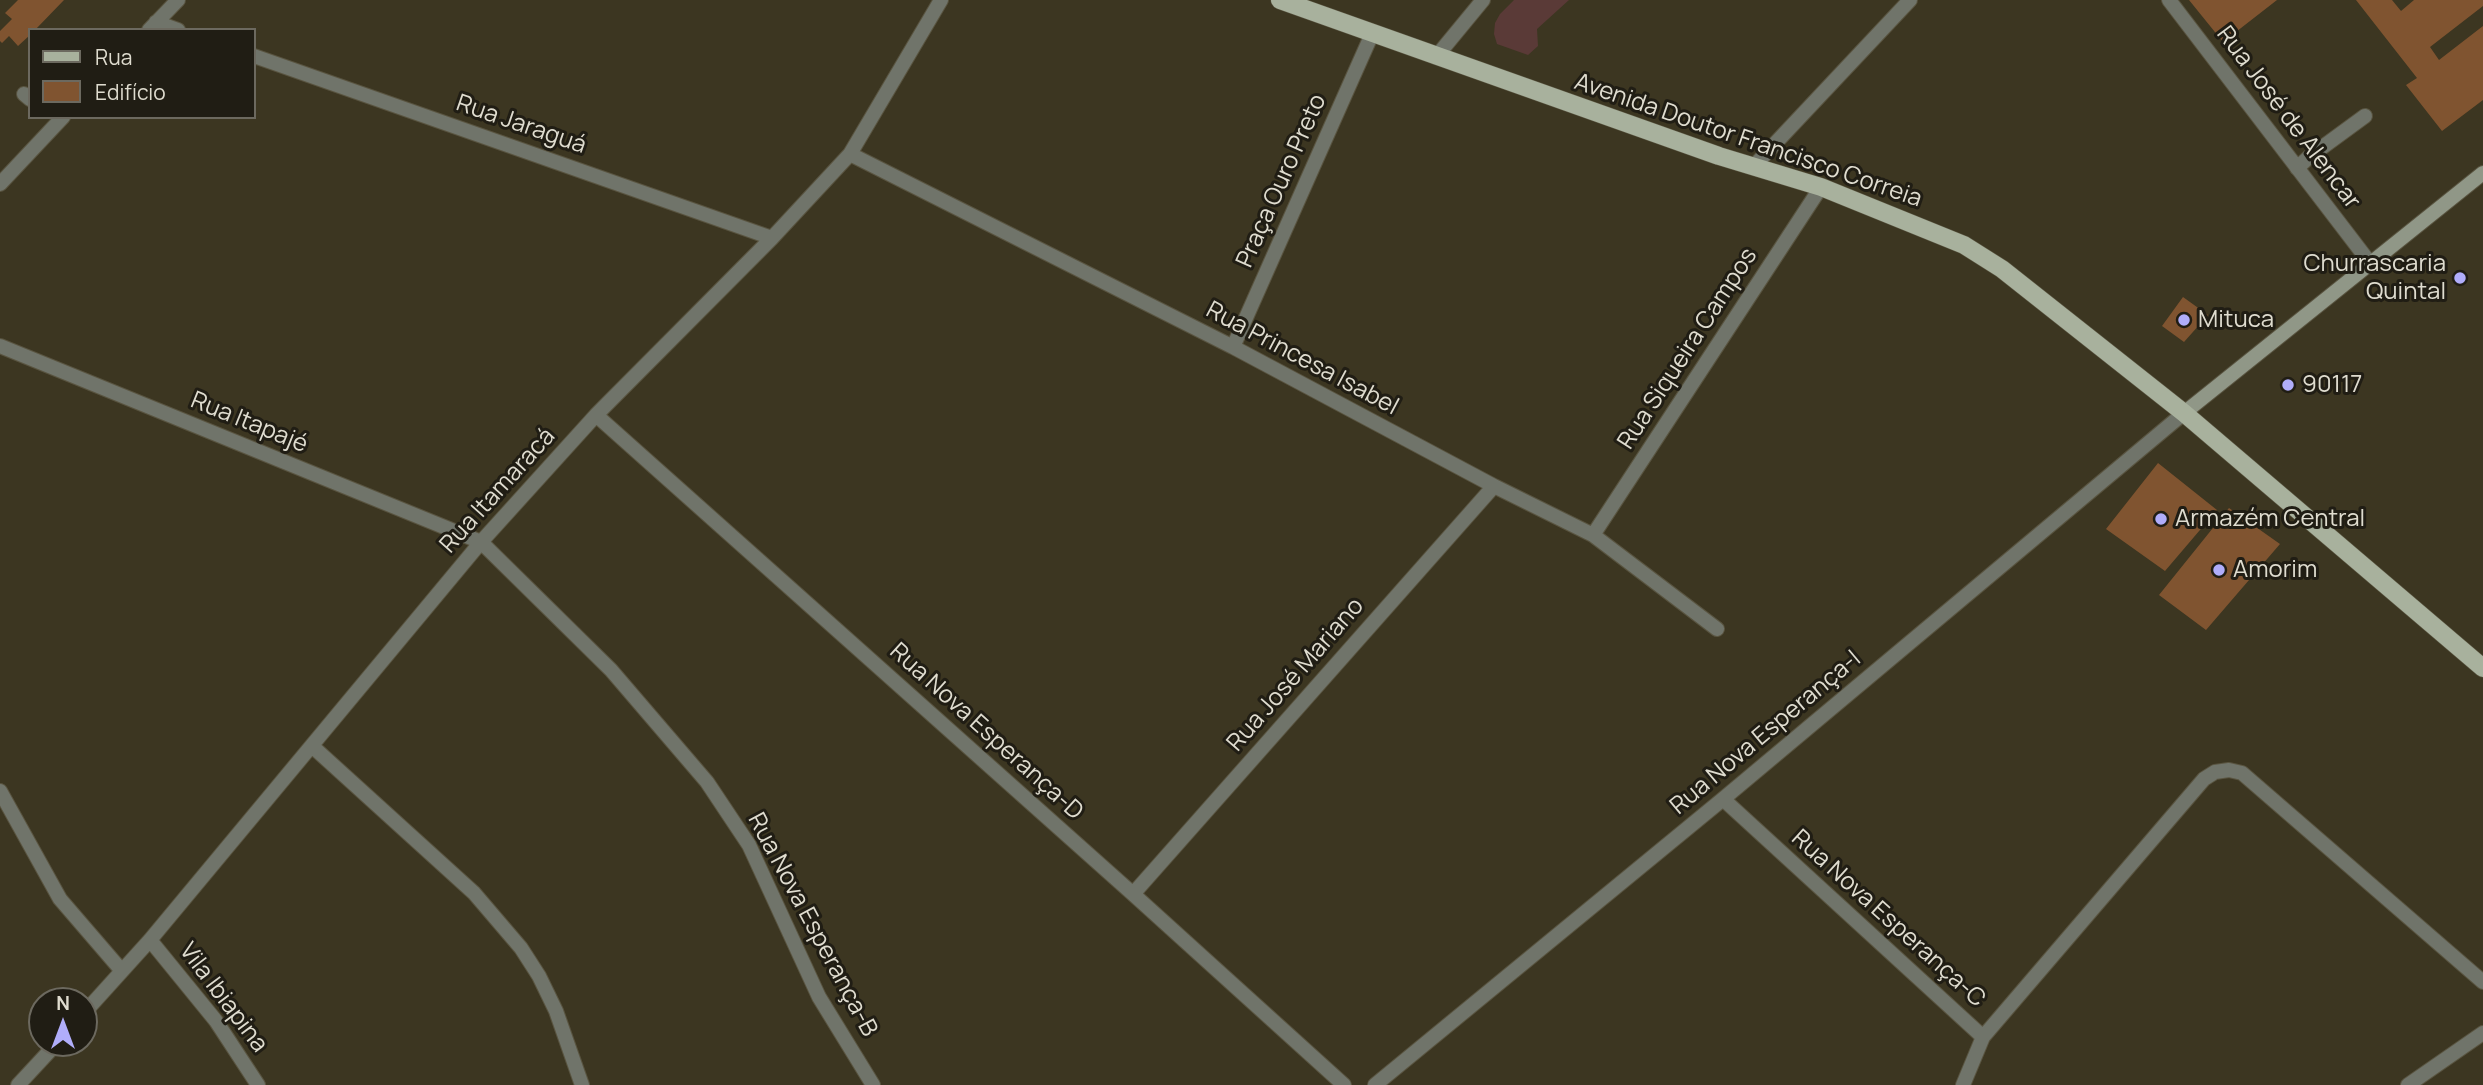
<!DOCTYPE html>
<meta charset="utf-8">
<style>
body{margin:0}
#map{position:relative;width:2483px;height:1085px;overflow:hidden;background:#3c3621;font-family:Manrope,sans-serif}
canvas{display:block}
.legend{position:absolute;left:28px;top:28px;width:228px;height:91px;box-sizing:border-box;background:#201d14;border:2px solid #6c695f;margin:0;padding:9px 12px;list-style:none;font-size:21px;color:#dfdccf}
.legend li{display:flex;align-items:center;gap:14px;height:35px}
.legend b{width:35px;border:2px solid #6c695f}
.north{position:absolute;left:28px;top:987px;width:70px;height:70px;box-sizing:border-box;background:#201d14;border:2px solid #6c695f;border-radius:50%;rotate:0deg;font-size:19px;font-weight:700;line-height:28px;text-align:center;color:#dfdccf}
.north::after{content:'';display:block;margin:auto;width:24px;height:32px;background:#b0adfa;clip-path:polygon(50% 0,100% 100%,50% 72%,0 100%)}
</style>
<div id="map">
<canvas width="2483" height="1085"></canvas>
<ul class="legend">
<li><b style="height:9px;background:#a8b19d"></b>Rua</li>
<li><b style="height:19px;background:#805430"></b>Edifício</li>
</ul>
<div class="north">N</div>
</div>
<script>
const g = document.querySelector('canvas').getContext('2d');
g.lineJoin = 'round';
function fill(path, color) {
  g.fillStyle = color;
  g.fill(path, 'evenodd');
}
function toPath(rows) {
  const path = new Path2D();
  for (const r of rows) {
    path.moveTo(r[0], r[1]);
    for (let i = 2; i < r.length; i += 2) path.lineTo(r[i], r[i + 1]);
  }
  return path;
}
function trace(path, color, width, dash) {
  g.strokeStyle = color;
  g.lineWidth = width;
  g.lineCap = dash ? 'butt' : 'round';
  g.setLineDash(dash || []);
  g.stroke(path);
}
function drawText(font, color, halo, rows, align = 'center') {
  g.font = font + ' Manrope,sans-serif';
  g.lineWidth = 6;
  g.setLineDash([]);
  g.textBaseline = 'middle';
  g.strokeStyle = halo;
  g.fillStyle = color;
  for (const [text, x, y, turn = 0] of rows) {
    g.save();
    g.translate(x, y);
    g.rotate((+turn || 0) * Math.PI / 180);
    g.textAlign = isNaN(turn) ? turn : align;
    if (halo) g.strokeText(text, 0, 0);
    g.fillText(text, 0, 0);
    g.restore();
  }
}
fill(toPath([
 [1514,0,1569,0,1537,29,1538,46,1528,55,1497,44,1494,34,1495,23,1500,14]
]), '#5a3a37');
fill(toPath([
 [18,0,64,0,35,30,30,30,30,35,18,46,9,36,2,43,0,41,0,31,12,19,5,13],
 [2189,0,2277,0,2223,42],
 [2356,0,2392,0,2401,11,2414,0,2483,0,2483,6,2430,47,2439,60,2483,26,2483,100,2442,131,2406,85,2417,78],
 [2183,297,2208,315,2184,342,2162,326],
 [2158,463,2217,510,2165,571,2106,529],
 [2229,508,2280,544,2206,630,2159,595]
]), '#805430');
const lane = toPath([
 [24,94,30,99],
 [2297,168,2309,157,2365,116]
]);
const street = toPath([
 [2169,0,2370,263],
 [156,22,178,30],
 [149,30,178,0],
 [254,56,772,238],
 [1436,57,1483,0],
 [850,154,1233,347,1494,486,1593,535,1717,629],
 [1753,167,1910,0],
 [0,184,63,117],
 [0,346,481,542,611,670,707,782,749,845,819,997,873,1085],
 [1233,347,1372,34],
 [596,415,1133,894,1344,1085],
 [1593,535,1821,187],
 [312,746,474,893,521,948,539,976,556,1011,582,1085],
 [0,791,60,899,122,971],
 [1723,799,1983,1037,1963,1085],
 [1133,894,1494,486],
 [150,940,216,1021,258,1085],
 [84,1013,150,940,481,542,596,415,772,238,850,154,941,0],
 [1983,1037,2204,779,2215,772,2229,770,2242,773,2483,982],
 [18,1085,57,1043],
 [1375,1085,1723,799,2184,413],
 [2408,1085,2483,1033]
]);
const secondary = toPath([
 [2184,413,2483,173]
]);
const primary = toPath([
 [1280,0,1719,156,1821,187,1964,245,2002,269,2184,413,2483,668]
]);
trace(lane, '#595440', 16);
trace(street, '#595440', 16);
trace(secondary, '#595440', 16);
trace(primary, '#595440', 19);
trace(lane, '#70746a', 14);
trace(street, '#70746a', 14);
trace(secondary, '#909787', 14);
trace(primary, '#a8b19d', 18);
for (const [x, y, r, color] of [
 [2460,278,7,"#b0adfa"],
 [2184,320,7,"#b0adfa"],
 [2288,385,7,"#b0adfa"],
 [2161,519,7,"#b0adfa"],
 [2219,570,7,"#b0adfa"]
]) {
  const dot = new Path2D();
  dot.arc(x, y, r, 0, 2 * Math.PI);
  g.fillStyle = color;
  g.fill(dot);
  trace(dot, '#201d14', 2.5);
}
drawText('24px', '#dfdccf', '#201d14', [
 ["Rua José de Alencar",2288,118,53],
 ["Rua Jaraguá",521,125,19],
 ["Avenida Doutor Francisco Correia",1748,141,19],
 ["Praça Ouro Preto",1282,181,-66],
 ["Rua Siqueira Campos",1688,349,-57],
 ["Rua Princesa Isabel",1302,359,28],
 ["Rua Itapajé",249,423,22],
 ["Rua Itamaracá",498,491,-48],
 ["Rua José Mariano",1296,675,-49],
 ["Rua Nova Esperança-D",986,732,42],
 ["Rua Nova Esperança-I",1766,733,-40],
 ["Rua Nova Esperança-C",1888,919,42],
 ["Rua Nova Esperança-B",812,925,62],
 ["Vila Ibiapina",223,998,53]
]);
drawText('24px', '#dfdccf', '#201d14', [
 ["Churrascaria",2446,264,"right"],
 ["Quintal",2446,292,"right"],
 ["Mituca",2198,320],
 ["90117",2302,385],
 ["Armazém Central",2175,519],
 ["Amorim",2233,570]
], 'left');
</script>
